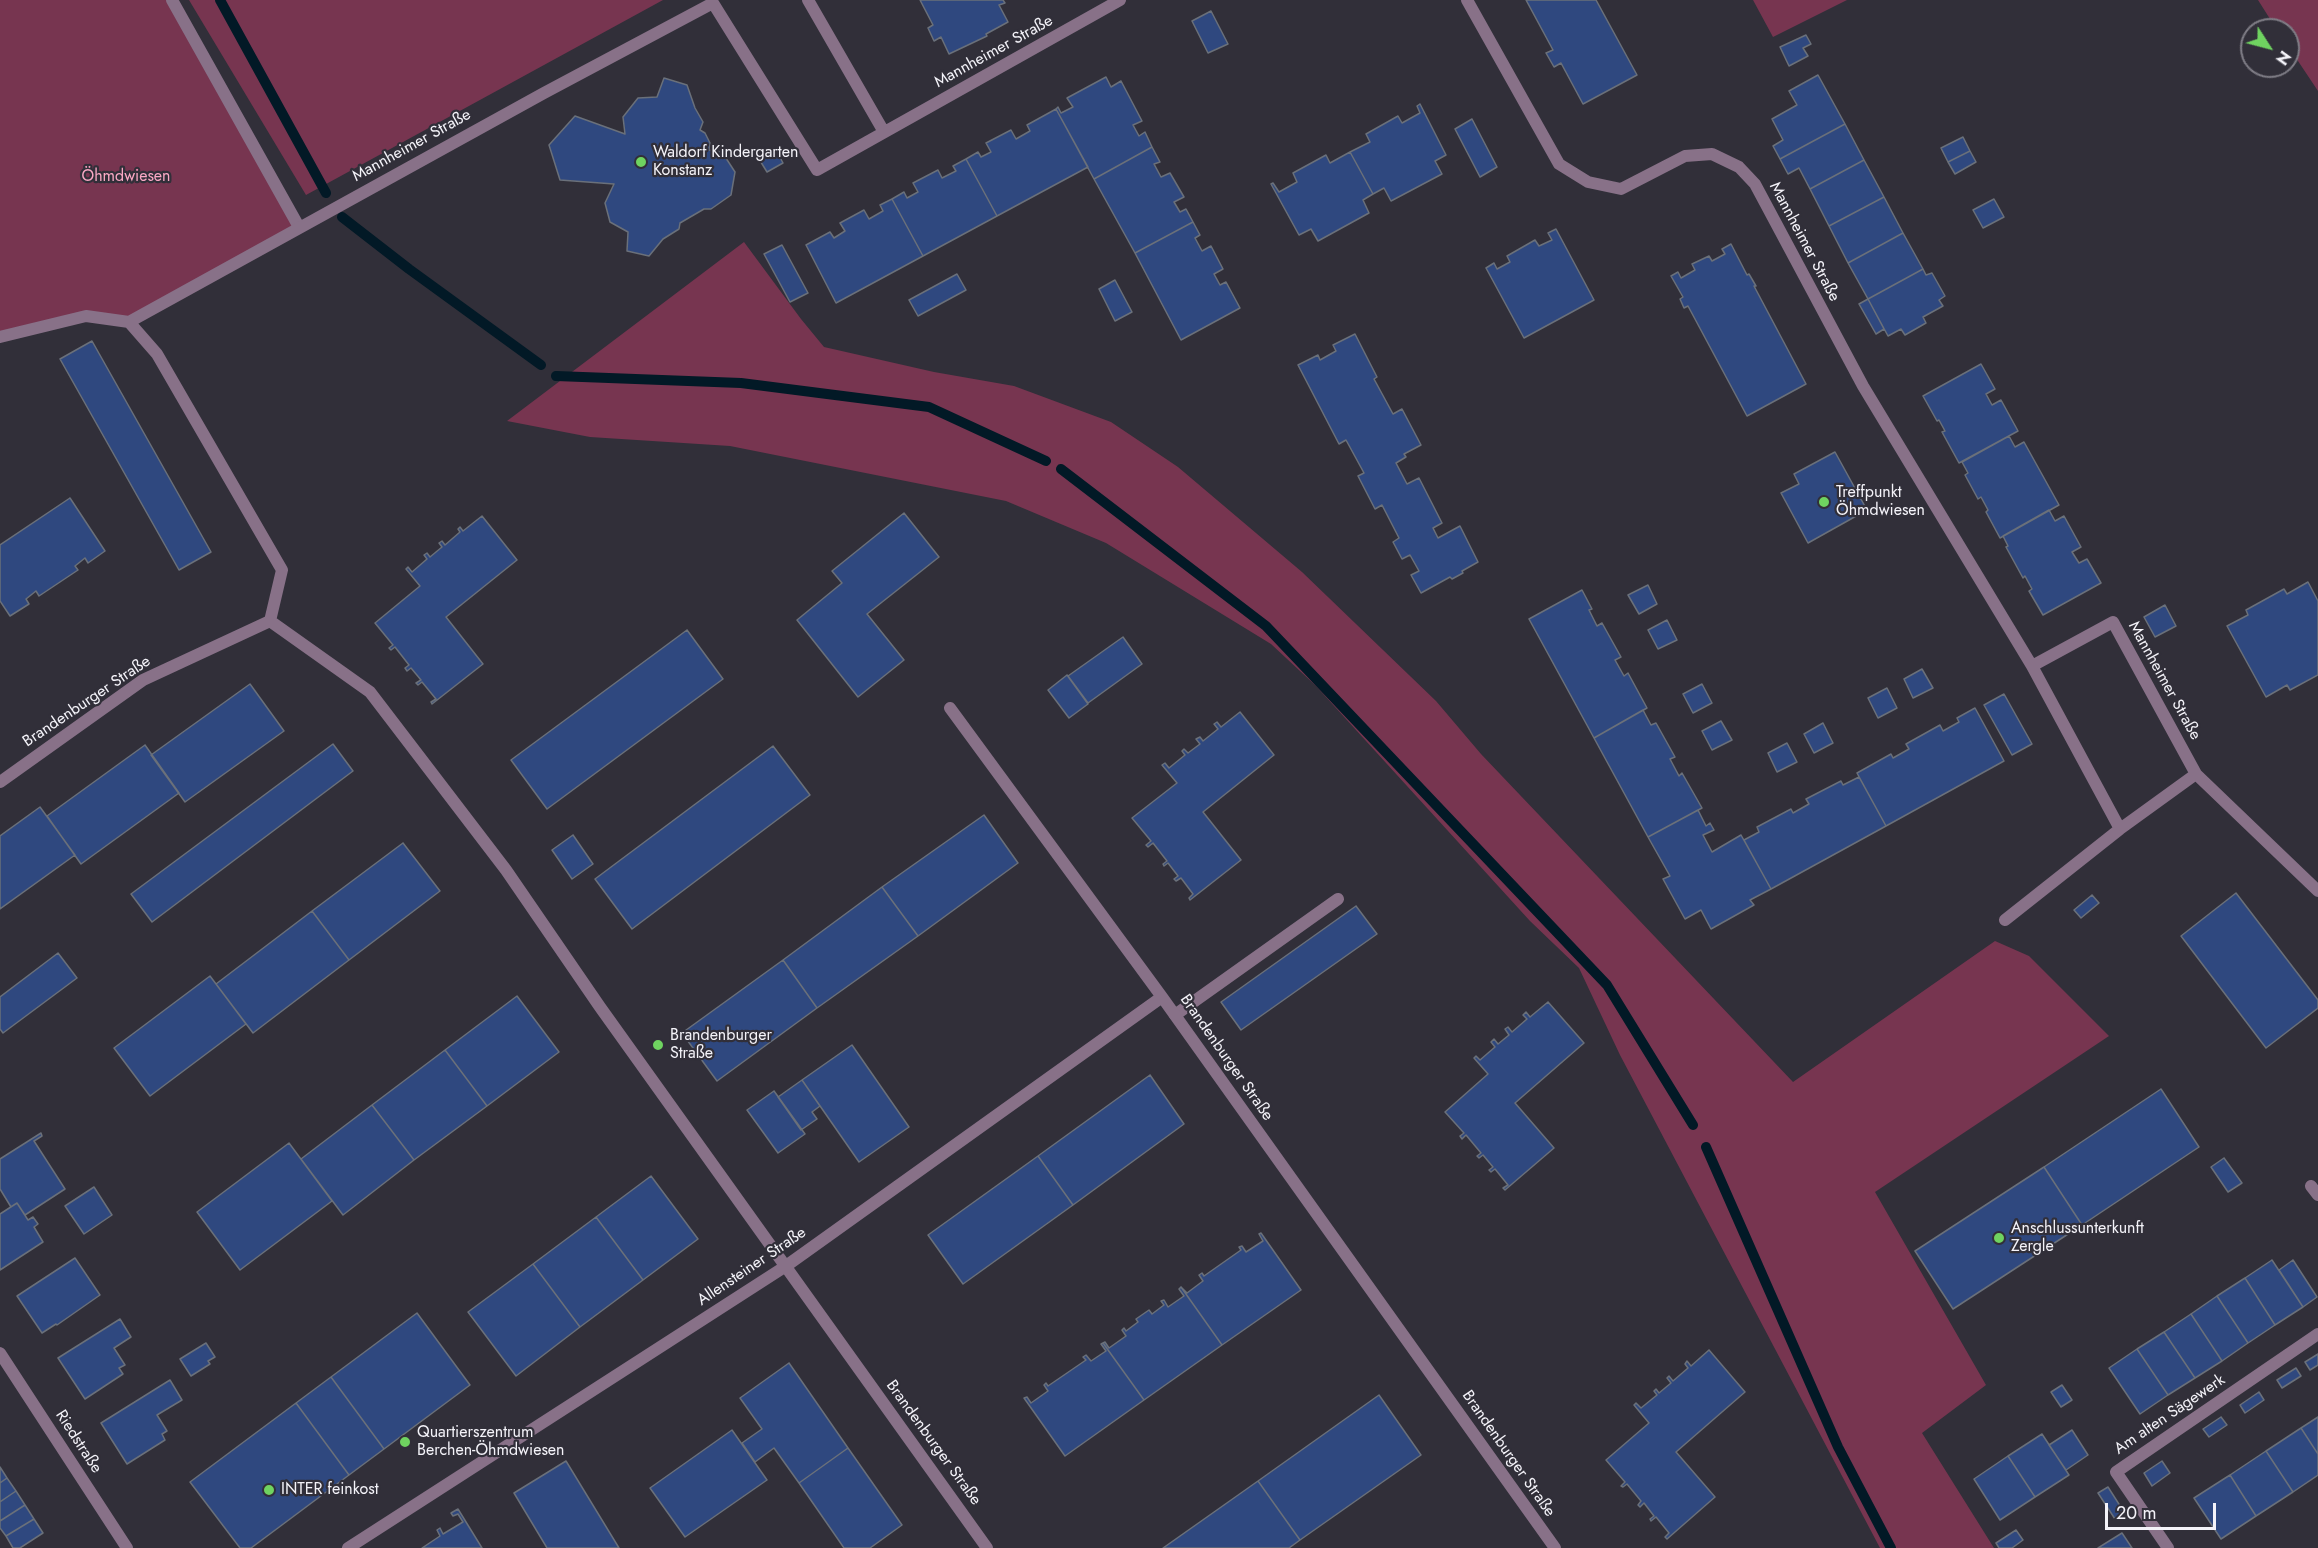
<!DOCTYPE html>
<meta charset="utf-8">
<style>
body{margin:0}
#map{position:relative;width:2318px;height:1548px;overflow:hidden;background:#312f39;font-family:Jost,sans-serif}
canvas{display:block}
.north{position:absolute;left:2240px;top:18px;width:60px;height:60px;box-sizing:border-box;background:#312f39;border:2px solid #7f7d86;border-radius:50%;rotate:126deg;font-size:16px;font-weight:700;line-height:24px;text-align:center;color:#f4f3f9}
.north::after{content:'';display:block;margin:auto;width:21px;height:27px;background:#6fd360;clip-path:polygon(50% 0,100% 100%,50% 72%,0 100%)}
.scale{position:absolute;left:2105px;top:1503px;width:111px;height:27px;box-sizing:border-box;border:3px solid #f4f3f9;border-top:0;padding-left:8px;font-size:18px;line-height:21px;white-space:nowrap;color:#f4f3f9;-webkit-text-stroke:4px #312f39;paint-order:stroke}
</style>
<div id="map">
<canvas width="2318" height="1548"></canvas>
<div class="north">N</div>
<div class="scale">20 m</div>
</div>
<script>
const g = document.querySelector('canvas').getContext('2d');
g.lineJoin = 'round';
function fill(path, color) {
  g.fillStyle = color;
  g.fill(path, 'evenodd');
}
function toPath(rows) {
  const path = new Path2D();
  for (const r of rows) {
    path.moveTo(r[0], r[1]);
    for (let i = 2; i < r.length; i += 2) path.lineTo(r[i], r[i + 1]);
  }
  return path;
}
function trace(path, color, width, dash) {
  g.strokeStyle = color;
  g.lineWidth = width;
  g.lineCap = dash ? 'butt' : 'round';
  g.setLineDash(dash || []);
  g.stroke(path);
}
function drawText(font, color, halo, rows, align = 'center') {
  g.font = font + ' Jost,sans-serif';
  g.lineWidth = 4.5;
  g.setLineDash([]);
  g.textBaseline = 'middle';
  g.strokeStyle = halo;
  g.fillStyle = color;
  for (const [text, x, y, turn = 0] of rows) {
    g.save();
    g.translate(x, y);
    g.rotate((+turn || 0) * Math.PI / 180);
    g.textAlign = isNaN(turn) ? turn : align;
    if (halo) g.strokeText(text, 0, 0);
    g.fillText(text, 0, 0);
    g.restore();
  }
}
fill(toPath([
 [0,0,172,0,299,227,129,322,86,316,0,337],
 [189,0,663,0,306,195],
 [1753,0,1847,0,1773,37],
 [2258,0,2318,0,2318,91,2288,46,2288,30,2277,30],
 [744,242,801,319,824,347,934,372,1014,386,1111,422,1178,467,1302,572,1436,701,1481,754,1793,1082,1995,941,2029,956,2109,1036,1875,1192,1986,1385,1922,1433,1994,1548,1880,1548,1620,1055,1579,968,1530,921,1315,685,1271,644,1106,543,1006,501,730,446,590,437,507,421]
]), '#773550');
trace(toPath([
 [220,0,326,193],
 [342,217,409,269,541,365],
 [556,376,741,383,929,407,1046,461],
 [1061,469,1266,626,1607,985,1693,1125],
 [1706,1147,1838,1447,1891,1548]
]), '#021926', 10);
const building = toPath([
 [920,0,1003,0,1005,3,999,5,1008,22,986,34,987,36,949,54,941,37,934,41,928,28,933,25,920,0],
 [1526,0,1596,0,1637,75,1583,104,1561,63,1554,67,1546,53,1553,50,1526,0],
 [1211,11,1228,44,1208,53,1192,21,1211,11],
 [1806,35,1811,44,1803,48,1808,56,1789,66,1780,47,1806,35],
 [1818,75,1845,124,1780,159,1773,146,1783,140,1772,119,1797,105,1789,91,1818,75],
 [1106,77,1111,87,1121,81,1142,121,1133,125,1139,136,1145,132,1152,147,1094,179,1056,109,1058,107,1061,113,1073,107,1067,98,1106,77],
 [664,78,687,85,695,108,703,122,700,130,705,133,710,143,709,150,722,152,735,172,731,195,711,209,704,209,680,223,679,229,663,239,649,256,627,251,628,232,610,222,605,203,614,184,560,180,549,145,575,116,625,134,623,117,638,98,657,97,664,78],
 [1420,104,1446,155,1435,161,1442,174,1391,201,1384,188,1373,194,1350,152,1370,142,1366,134,1398,116,1402,123,1420,113,1417,106,1420,104],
 [1056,109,1088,167,997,216,966,159,978,152,981,157,991,152,986,143,1011,130,1016,139,1030,131,1027,125,1056,109],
 [1472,119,1497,167,1480,177,1455,129,1472,119],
 [1845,124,1864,160,1810,189,1799,168,1788,174,1780,159,1845,124],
 [1963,137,1970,151,1948,162,1941,148,1963,137],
 [1152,147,1160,162,1154,164,1161,177,1170,173,1184,197,1174,202,1180,212,1186,209,1193,222,1135,253,1094,179,1152,147],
 [776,150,783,163,767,172,759,159,776,150],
 [1970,151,1976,162,1955,174,1948,162,1970,151],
 [1350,152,1373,194,1363,200,1369,213,1318,241,1311,229,1299,235,1271,184,1273,183,1279,192,1297,182,1293,173,1326,155,1330,163,1350,152],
 [966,159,997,216,923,256,892,199,904,192,907,198,918,192,913,183,938,170,942,178,956,171,953,166,966,159],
 [1864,160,1884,197,1829,226,1810,189,1864,160],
 [1884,197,1903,233,1848,263,1829,226,1884,197],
 [892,199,923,256,836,303,806,245,830,232,834,238,845,231,840,223,864,210,869,219,883,211,880,205,892,199],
 [1994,199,2004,217,1983,228,1973,210,1994,199],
 [1193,222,1200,235,1195,238,1202,251,1211,246,1223,269,1214,274,1220,285,1226,282,1240,308,1181,340,1135,253,1193,222],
 [1556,229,1594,300,1524,338,1486,268,1494,263,1497,269,1510,262,1507,256,1535,240,1539,246,1552,240,1548,233,1556,229],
 [1903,233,1923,269,1868,299,1848,263,1903,233],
 [1731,244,1747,275,1749,274,1756,286,1754,286,1806,384,1747,416,1688,306,1684,308,1680,299,1683,297,1671,276,1678,272,1681,278,1695,270,1692,264,1709,256,1712,261,1725,254,1722,249,1731,244],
 [782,245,808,293,790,302,764,254,782,245],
 [1923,269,1926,275,1932,273,1945,296,1939,300,1943,306,1923,317,1926,323,1905,335,1901,329,1888,336,1868,299,1923,269],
 [957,274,966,290,918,316,909,300,957,274],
 [1115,280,1132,312,1115,321,1099,289,1115,280],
 [1868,299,1884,329,1876,334,1859,304,1868,299],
 [1355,334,1377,377,1374,379,1393,414,1402,409,1421,445,1404,454,1406,457,1396,463,1407,484,1419,478,1442,523,1433,528,1438,538,1460,526,1478,562,1462,571,1463,573,1452,579,1450,577,1421,593,1411,575,1419,571,1410,555,1402,559,1393,542,1399,538,1382,505,1375,509,1358,476,1364,473,1346,440,1339,444,1298,365,1318,355,1320,360,1336,351,1333,345,1355,334],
 [92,341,211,552,179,570,60,359,92,341],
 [1981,364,1995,389,1986,394,1992,405,2001,400,2018,431,1959,463,1942,432,1945,431,1939,420,1937,421,1923,396,1981,364],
 [2009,436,2015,447,2024,442,2059,505,2000,538,1986,512,1988,510,1981,497,1978,499,1965,475,1968,473,1962,462,2009,436],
 [1835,452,1867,510,1808,543,1781,493,1799,484,1794,474,1835,452],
 [70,498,105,551,88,563,85,558,75,566,78,570,39,596,36,591,26,599,29,604,10,616,0,601,0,545,70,498],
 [2049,510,2055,521,2064,516,2081,547,2072,552,2079,563,2087,559,2101,583,2043,615,2029,591,2032,589,2025,576,2023,578,2006,547,2008,546,2003,536,2049,510],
 [904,513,939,557,867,614,904,660,858,697,797,620,842,583,832,571,904,513],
 [482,516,517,560,446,617,483,664,432,704,431,702,436,699,422,682,418,685,416,683,421,680,411,668,407,671,405,668,409,665,395,647,391,650,389,648,393,645,375,623,420,586,406,569,408,567,412,572,427,559,424,555,427,553,430,557,442,547,439,543,442,541,445,545,460,532,458,529,460,527,463,531,482,516],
 [2308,582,2318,601,2318,675,2290,690,2287,685,2266,697,2227,626,2248,615,2246,610,2284,589,2287,594,2308,582],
 [1648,585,1657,604,1639,614,1628,595,1648,585],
 [1582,590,1592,609,1589,610,1597,626,1602,623,1621,657,1615,660,1624,676,1628,673,1647,708,1594,738,1529,619,1582,590],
 [2165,605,2176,626,2155,637,2144,617,2165,605],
 [1667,620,1677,640,1658,649,1648,630,1667,620],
 [687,630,723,679,547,809,511,760,687,630],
 [1123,637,1142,664,1088,703,1068,676,1123,637],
 [1922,669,1933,688,1913,698,1904,679,1922,669],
 [1067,675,1088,704,1069,718,1048,690,1067,675],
 [250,684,284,731,185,802,151,755,250,684],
 [1702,684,1712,703,1693,713,1683,694,1702,684],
 [1887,688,1897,708,1878,718,1868,698,1887,688],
 [2004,694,2032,744,2012,755,1984,705,2004,694],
 [1975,708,2004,761,1886,826,1857,773,1891,754,1893,758,1909,749,1906,744,1940,725,1943,731,1959,722,1957,718,1975,708],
 [1643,710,1651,725,1656,723,1675,757,1670,759,1679,776,1682,773,1702,808,1648,837,1594,738,1643,710],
 [1240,712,1274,755,1203,812,1241,860,1190,900,1189,898,1193,894,1181,878,1176,881,1174,879,1178,876,1168,863,1164,866,1163,864,1167,861,1153,843,1148,847,1146,845,1151,841,1132,818,1177,783,1162,765,1165,763,1169,768,1185,755,1182,751,1184,749,1188,753,1200,744,1196,739,1200,737,1203,741,1218,729,1214,724,1217,722,1221,727,1240,712],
 [1721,721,1732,740,1712,750,1702,731,1721,721],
 [1823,723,1833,743,1814,753,1804,734,1823,723],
 [1787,743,1797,762,1777,772,1768,753,1787,743],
 [333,744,353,771,152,922,131,894,333,744],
 [145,745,179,793,81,864,47,816,145,745],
 [773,746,810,795,632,929,595,879,773,746],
 [1859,777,1886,826,1771,889,1744,840,1759,832,1757,827,1791,809,1793,813,1809,804,1806,799,1841,781,1843,785,1859,777],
 [40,807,75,855,0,909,0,836,40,807],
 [1698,810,1706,826,1710,823,1714,830,1703,835,1712,852,1741,835,1771,889,1750,900,1754,905,1711,929,1701,910,1685,919,1663,879,1670,876,1648,837,1698,810],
 [984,815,1018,863,918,936,882,887,984,815],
 [573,835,593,864,572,879,552,850,573,835],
 [403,843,440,891,349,960,312,911,403,843],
 [882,887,918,936,817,1008,783,960,882,887],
 [2236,893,2318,1000,2318,1008,2266,1048,2181,936,2236,893],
 [2092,895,2099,903,2081,918,2074,910,2092,895],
 [1356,906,1377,934,1241,1030,1221,1002,1356,906],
 [312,911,349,960,253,1033,216,984,312,911],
 [58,953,77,978,3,1033,0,1029,0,997,58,953],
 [783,960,817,1008,717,1081,682,1033,783,960],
 [210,976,246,1024,150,1096,114,1048,210,976],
 [517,996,559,1052,487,1106,445,1050,517,996],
 [1548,1002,1584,1043,1515,1103,1554,1148,1505,1190,1503,1188,1508,1185,1495,1169,1491,1172,1489,1170,1493,1167,1483,1155,1479,1158,1477,1156,1481,1153,1466,1135,1462,1139,1460,1136,1464,1133,1445,1112,1488,1074,1474,1058,1476,1056,1480,1060,1495,1047,1491,1042,1494,1039,1498,1044,1509,1035,1505,1029,1508,1027,1512,1032,1527,1019,1523,1015,1526,1012,1530,1017,1548,1002],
 [852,1045,909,1127,859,1162,802,1080,852,1045],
 [445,1050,487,1106,414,1160,372,1105,445,1050],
 [1150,1075,1184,1124,1073,1205,1038,1156,1150,1075],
 [802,1080,820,1106,812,1112,817,1119,801,1130,778,1097,802,1080],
 [2161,1089,2199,1147,2082,1225,2044,1167,2161,1089],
 [774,1091,805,1134,778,1153,747,1110,774,1091],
 [372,1105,414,1160,343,1215,301,1159,372,1105],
 [41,1133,42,1136,34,1141,65,1189,25,1215,17,1203,11,1207,0,1189,0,1159,41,1133],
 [289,1143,332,1201,240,1270,197,1212,289,1143],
 [1038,1156,1073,1205,963,1284,928,1235,1038,1156],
 [2224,1158,2242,1183,2228,1192,2211,1167,2224,1158],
 [2044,1167,2082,1225,1953,1309,1915,1251,2044,1167],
 [651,1176,698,1239,643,1280,596,1217,651,1176],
 [94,1187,112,1215,84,1234,65,1206,94,1187],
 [17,1203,28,1220,33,1217,38,1224,34,1227,43,1242,0,1270,0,1214,17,1203],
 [596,1217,643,1280,580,1327,533,1264,596,1217],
 [1261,1233,1301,1290,1222,1345,1181,1287,1187,1293,1203,1281,1199,1275,1202,1273,1204,1276,1241,1250,1239,1247,1242,1246,1246,1252,1263,1241,1259,1234,1261,1233],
 [75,1258,100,1295,57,1325,56,1324,42,1333,17,1296,75,1258],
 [2272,1260,2303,1307,2275,1325,2245,1278,2272,1260],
 [2293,1260,2317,1297,2303,1307,2279,1270,2293,1260],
 [533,1264,580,1327,516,1376,468,1312,533,1264],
 [2245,1278,2275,1325,2248,1343,2217,1296,2245,1278],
 [1181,1287,1222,1345,1144,1400,1103,1343,1105,1342,1109,1348,1126,1336,1122,1330,1124,1328,1126,1331,1138,1322,1136,1319,1149,1310,1152,1314,1164,1305,1161,1301,1164,1300,1168,1307,1184,1296,1179,1289,1181,1287],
 [2217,1296,2248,1343,2222,1361,2191,1314,2217,1296],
 [417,1313,470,1385,384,1449,331,1377,417,1313],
 [2191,1314,2222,1361,2195,1378,2164,1332,2191,1314],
 [120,1319,131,1337,114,1348,125,1365,119,1368,123,1374,85,1399,58,1358,120,1319],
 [2164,1332,2195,1378,2168,1395,2137,1349,2164,1332],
 [206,1343,215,1357,208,1361,210,1364,191,1376,180,1359,206,1343],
 [1103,1343,1144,1400,1065,1456,1024,1398,1027,1397,1031,1403,1048,1391,1044,1385,1046,1383,1048,1386,1086,1360,1083,1357,1086,1355,1091,1361,1106,1351,1101,1344,1103,1343],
 [2137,1349,2168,1395,2140,1414,2109,1368,2137,1349],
 [1709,1350,1745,1392,1676,1452,1715,1497,1667,1539,1665,1537,1669,1533,1656,1517,1651,1521,1650,1519,1654,1516,1644,1503,1640,1507,1638,1505,1641,1501,1627,1484,1623,1487,1621,1486,1625,1482,1606,1460,1649,1423,1634,1405,1636,1403,1641,1408,1657,1395,1654,1391,1656,1389,1659,1393,1671,1383,1667,1378,1669,1376,1673,1381,1688,1368,1685,1364,1687,1361,1691,1366,1709,1350],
 [2318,1354,2318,1365,2310,1370,2305,1362,2318,1354],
 [789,1363,848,1448,799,1483,774,1448,755,1462,742,1443,762,1429,740,1398,789,1363],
 [2296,1368,2301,1376,2282,1388,2277,1380,2296,1368],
 [331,1377,384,1449,349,1475,296,1403,331,1377],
 [170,1380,182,1400,157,1415,167,1431,162,1434,165,1440,127,1464,101,1423,170,1380],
 [2062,1385,2072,1400,2061,1407,2051,1392,2062,1385],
 [2259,1392,2264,1400,2245,1413,2240,1405,2259,1392],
 [1379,1395,1421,1455,1300,1540,1258,1481,1379,1395],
 [296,1403,349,1475,251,1548,240,1548,190,1482,296,1403],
 [2221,1417,2227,1425,2209,1437,2203,1429,2221,1417],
 [2318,1417,2318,1454,2301,1428,2318,1417],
 [2301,1428,2318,1454,2318,1475,2293,1492,2266,1451,2301,1428],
 [732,1430,767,1480,685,1537,650,1488,732,1430],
 [2072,1430,2088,1455,2066,1470,2049,1445,2072,1430],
 [2042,1434,2069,1475,2035,1497,2008,1456,2042,1434],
 [848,1448,902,1525,870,1548,844,1548,799,1483,848,1448],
 [2266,1451,2293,1492,2256,1516,2230,1475,2266,1451],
 [2008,1456,2035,1497,2000,1520,1974,1479,2008,1456],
 [566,1461,619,1548,547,1548,514,1493,566,1461],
 [2162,1461,2170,1473,2152,1486,2144,1473,2162,1461],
 [0,1467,7,1478,0,1483,0,1467],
 [2230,1475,2256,1516,2221,1539,2194,1498,2230,1475],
 [7,1478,16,1491,0,1502,0,1483,7,1478],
 [1258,1481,1300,1540,1289,1548,1163,1548,1258,1481],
 [2108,1487,2124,1512,2115,1519,2098,1493,2108,1487],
 [16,1491,25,1505,0,1521,0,1502,16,1491],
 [25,1505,34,1519,6,1536,0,1528,0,1521,25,1505],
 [458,1509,482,1548,422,1548,440,1536,437,1530,440,1528,443,1534,463,1522,458,1514,453,1516,451,1513,458,1509],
 [34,1519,43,1533,20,1548,13,1548,6,1536,34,1519],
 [2016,1530,2023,1540,2012,1548,1999,1548,1996,1543,2016,1530],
 [2122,1533,2132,1548,2098,1548,2122,1533]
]);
fill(building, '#2f487f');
trace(building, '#6a707a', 1.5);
trace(toPath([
 [172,0,299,227],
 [1175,1015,1338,899]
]), '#887188', 12);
trace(toPath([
 [808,0,884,132],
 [1467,0,1559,164,1588,182,1621,189,1685,156,1712,154,1739,167,1755,184,1863,386,2032,666,2120,829],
 [129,322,544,93,713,3,817,170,1120,0],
 [0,337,86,316,129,322,157,354,282,570,270,621],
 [2032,666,2113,622,2196,774],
 [950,708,1162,997,1555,1548],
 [0,782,143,680,270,621,370,692,506,870,600,1007,987,1548],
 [2005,920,2120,829,2196,774,2318,891],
 [2311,1186,2318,1195],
 [0,1353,127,1548],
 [348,1548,786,1266,1162,997],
 [2168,1548,2116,1472,2318,1334]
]), '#887188', 12);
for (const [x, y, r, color] of [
 [641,162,6,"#6fd360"],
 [1824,502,6,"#6fd360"],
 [658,1045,6,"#6fd360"],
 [1999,1238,6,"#6fd360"],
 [405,1442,6,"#6fd360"],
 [269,1490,6,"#6fd360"]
]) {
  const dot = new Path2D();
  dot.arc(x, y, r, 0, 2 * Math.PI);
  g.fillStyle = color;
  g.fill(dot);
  trace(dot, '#312f39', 2);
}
drawText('16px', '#f4f3f9', '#312f39', [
 ["Mannheimer Straße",994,52,-29],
 ["Mannheimer Straße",412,146,-29],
 ["Mannheimer Straße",1804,242,62],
 ["Mannheimer Straße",2164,681,61],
 ["Brandenburger Straße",87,702,-34],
 ["Brandenburger Straße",1226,1058,55],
 ["Allensteiner Straße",752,1267,-34],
 ["Am alten Sägewerk",2170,1415,-34],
 ["Riedstraße",78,1442,57],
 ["Brandenburger Straße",933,1443,54],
 ["Brandenburger Straße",1508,1454,55]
]);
drawText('16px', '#f4f3f9', '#312f39', [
 ["Waldorf Kindergarten",653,153],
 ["Konstanz",653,171],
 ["Treffpunkt",1836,493],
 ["Öhmdwiesen",1836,511],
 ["Brandenburger",670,1036],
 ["Straße",670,1054],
 ["Anschlussunterkunft",2011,1229],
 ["Zergle",2011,1247],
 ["Quartierszentrum",417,1433],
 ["Berchen-Öhmdwiesen",417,1451],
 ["INTER feinkost",281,1490]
], 'left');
drawText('16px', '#faa8c5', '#312f39', [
 ["Öhmdwiesen",126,177]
]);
</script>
